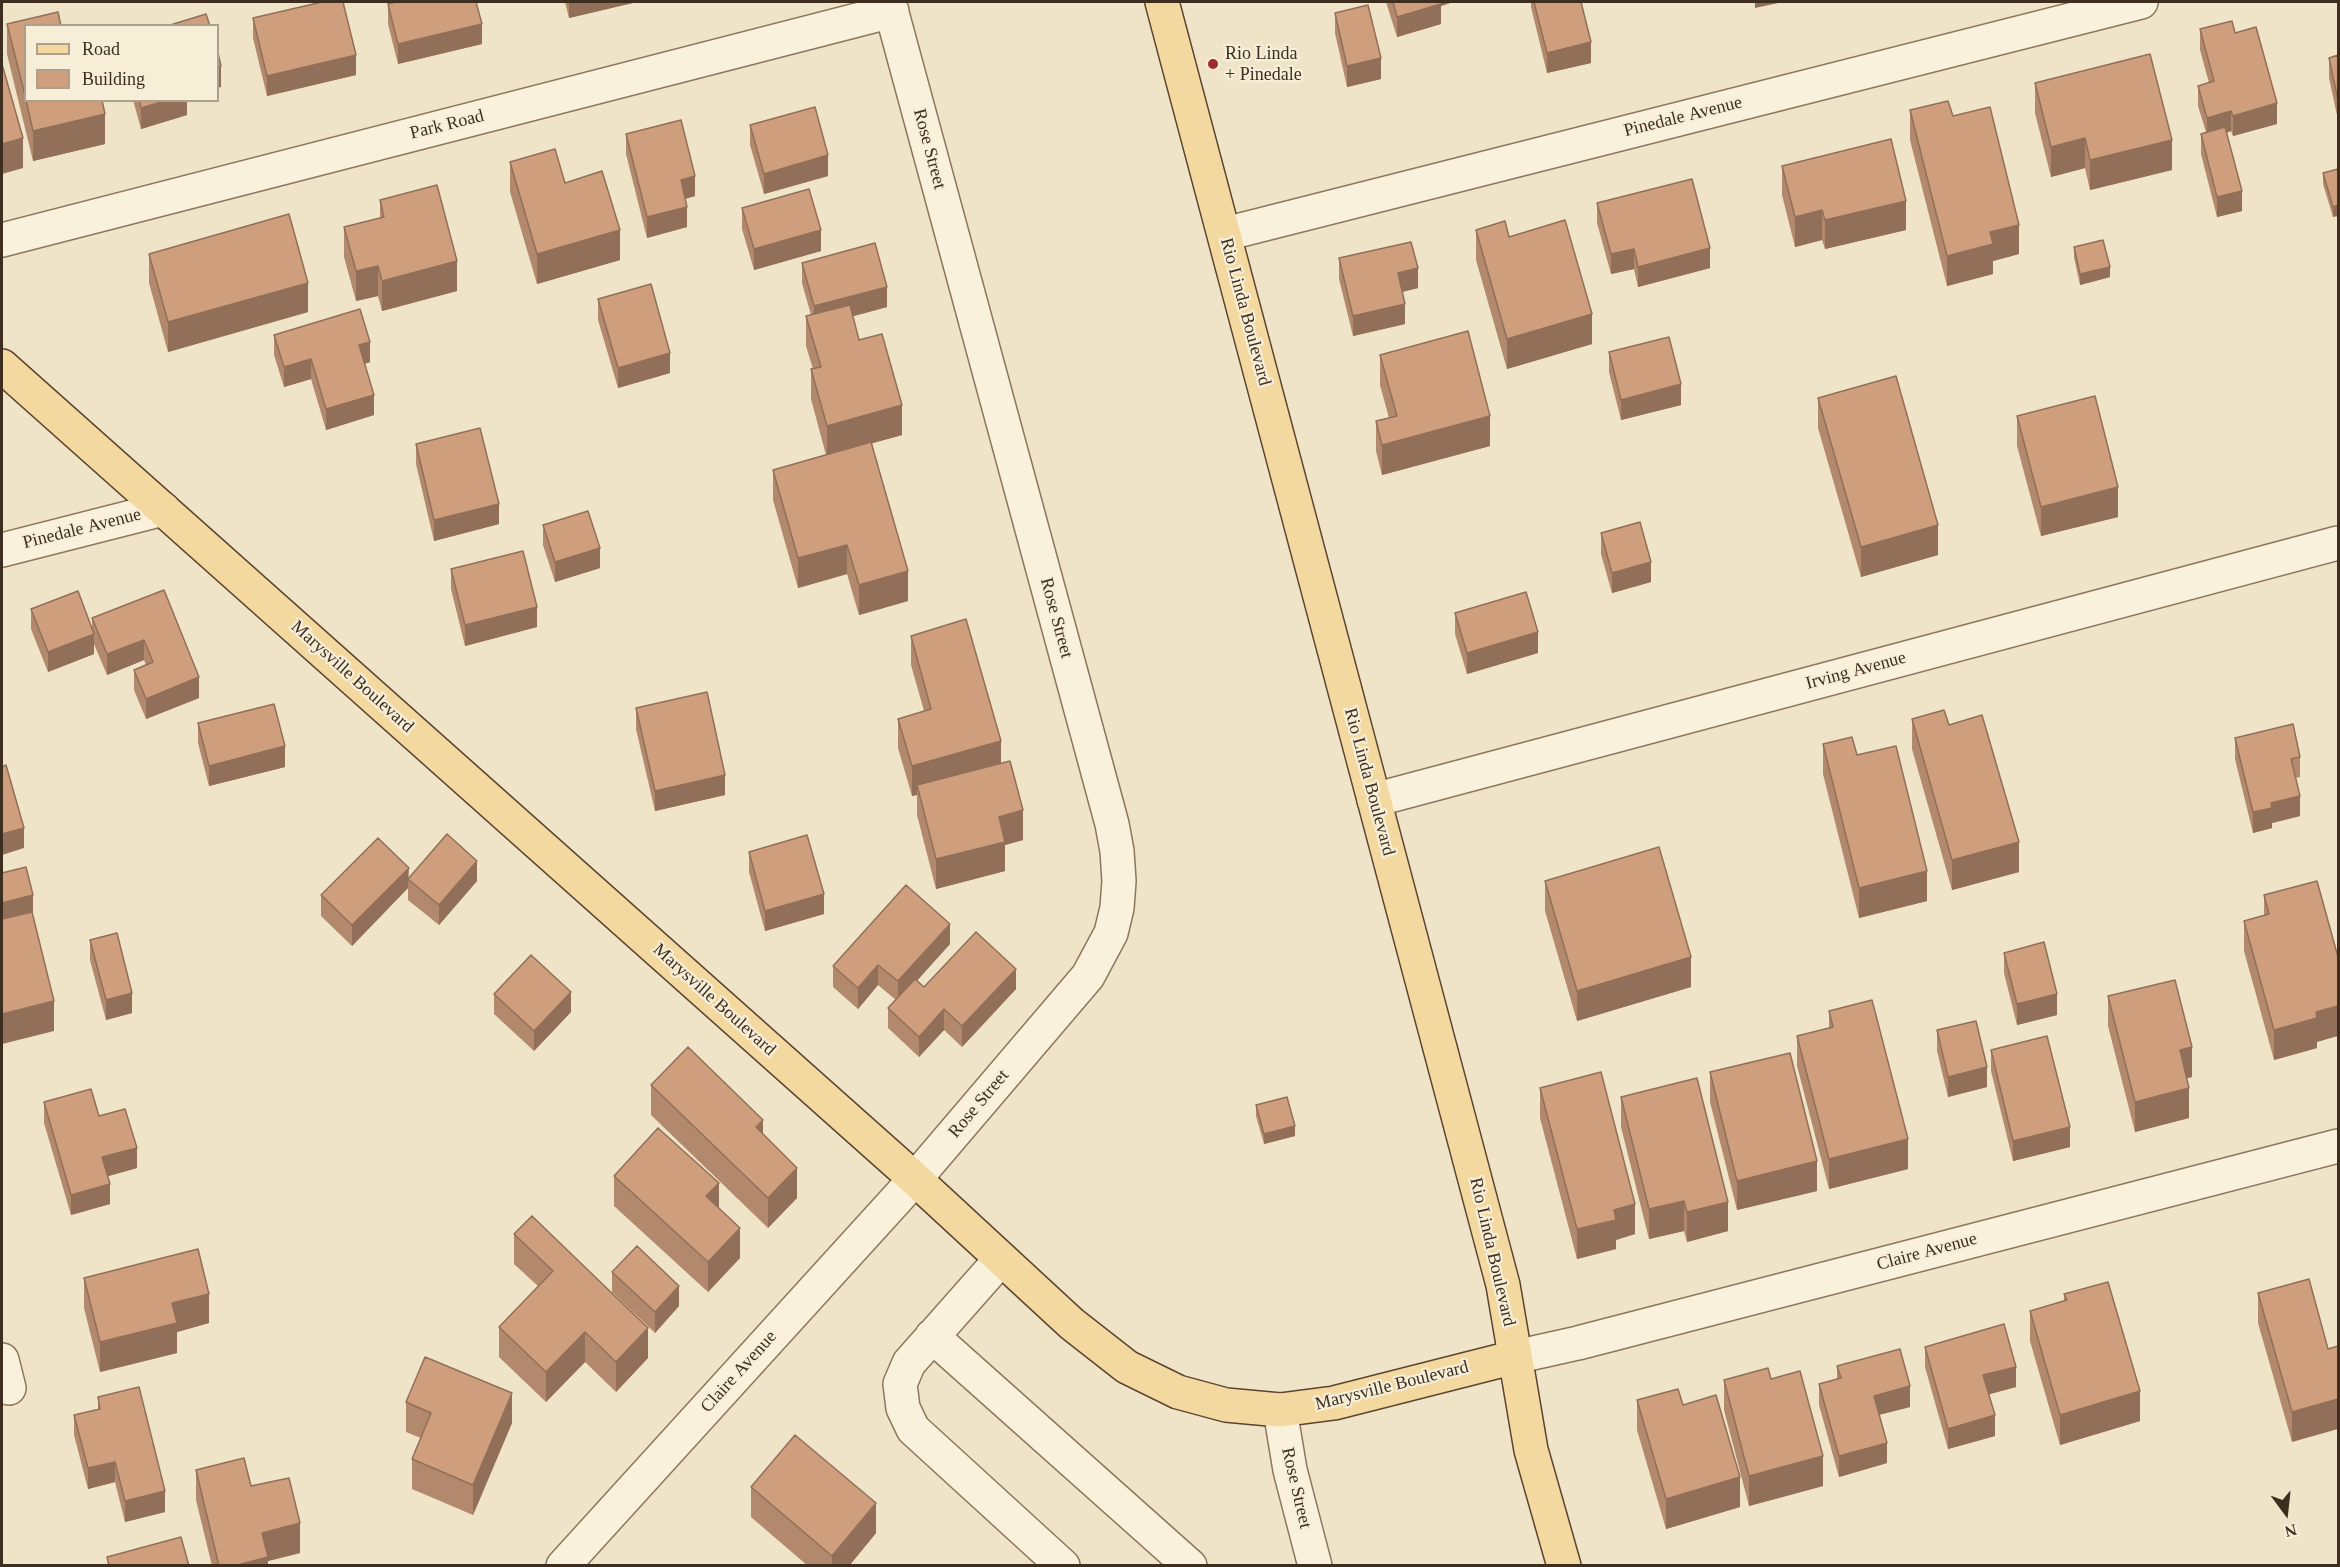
<!DOCTYPE html>
<style>
body{margin:0}
#map{position:relative;width:2340px;height:1567px;overflow:hidden;background:#f0e4c8;font-family:"Times New Roman",serif}
canvas{display:block}
.frame{position:absolute;inset:0;border:3px solid #3d2e20;pointer-events:none}
.legend{position:absolute;left:24px;top:24px;width:195px;height:78px;box-sizing:border-box;background:#f7eed8;border:2px solid #ada18e;margin:0;padding:8px 10px;list-style:none;font-size:18px;color:#3d2e20}
.legend li{display:flex;align-items:center;gap:12px;height:30px}
.legend b{width:30px;border:2px solid #ada18e}
.north{position:absolute;left:2256px;top:1483px;width:60px;height:60px;-webkit-text-stroke:4px #f7eed8;paint-order:stroke;rotate:165deg;font-size:16px;font-weight:700;line-height:24px;text-align:center;color:#3d2e20}
.north::after{content:'';display:block;margin:auto;width:21px;height:27px;background:#3d2e20;clip-path:polygon(50% 0,100% 100%,50% 72%,0 100%)}
</style>
<div id="map">
<canvas width="2340" height="1567"></canvas>
<div class="frame"></div>
<ul class="legend">
<li><b style="height:8px;background:#f3d9a0"></b>Road</li>
<li><b style="height:16px;background:#cf9f7d"></b>Building</li>
</ul>
<div class="north">N</div>
</div>
<script>
const g = document.querySelector('canvas').getContext('2d');
g.lineJoin = 'round';
function toPath(rows) {
  const path = new Path2D();
  for (const r of rows) {
    path.moveTo(r[0], r[1]);
    for (let i = 2; i < r.length; i += 2) path.lineTo(r[i], r[i + 1]);
  }
  return path;
}
function trace(path, color, width, dash) {
  g.strokeStyle = color;
  g.lineWidth = width;
  g.lineCap = dash ? 'butt' : 'round';
  g.setLineDash(dash || []);
  g.stroke(path);
}
function fill(path, color) {
  g.fillStyle = color;
  g.fill(path, 'evenodd');
}
function drawText(font, color, halo, rows, align = 'center') {
  g.font = font + ' "Times New Roman",serif';
  g.lineWidth = 4.5;
  g.setLineDash([]);
  g.textBaseline = 'middle';
  g.strokeStyle = halo;
  g.fillStyle = color;
  for (const [text, x, y, turn = 0] of rows) {
    g.save();
    g.translate(x, y);
    g.rotate((+turn || 0) * Math.PI / 180);
    g.textAlign = isNaN(turn) ? turn : align;
    if (halo) g.strokeText(text, 0, 0);
    g.fillText(text, 0, 0);
    g.restore();
  }
}
const minor = toPath([
 [1225,234,2141,2],
 [2,240,892,11],
 [2,550,163,509],
 [1374,800,2338,543],
 [1001,1259,909,1363,900,1384,903,1408,913,1429,1063,1566],
 [932,1336,1190,1566],
 [1515,1357,1578,1343,2338,1146],
 [2,1360,9,1388],
 [1280,1410,1290,1470,1315,1566],
 [563,1566,915,1179,1088,976,1111,933,1117,908,1119,881,1117,851,1112,824,889,2]
]);
const major = toPath([
 [1162,2,1503,1285,1531,1450,1564,1566],
 [2,366,915,1179,1072,1324,1127,1367,1178,1392,1226,1405,1280,1410,1334,1403,1515,1357]
]);
trace(minor, '#8d765c', 36);
trace(major, '#5b4430', 36);
trace(minor, '#faf1dc', 33);
trace(major, '#f3d9a0', 33);
fill(toPath([
 [565,2,637,2,569,18],
 [1386,2,1453,2,1441,6,1441,24,1397,37],
 [1531,2,1581,2,1591,63,1547,73,1531,7],
 [388,4,482,44,398,64,388,24],
 [1335,13,1381,79,1347,87,1335,33],
 [253,18,356,75,267,96,253,38],
 [7,24,26,26,105,144,33,161,7,54],
 [2200,29,2235,33,2277,124,2233,136,2231,131,2227,133,2242,211,2217,217,2201,154,2201,134,2206,132,2198,106,2198,86,2209,83,2200,50],
 [2338,55,2338,120,2329,78,2329,58],
 [2035,83,2172,170,2090,190,2085,168,2051,177,2035,113],
 [133,100,187,100,187,115,141,129],
 [1910,110,1953,116,2019,254,1993,261,1993,274,1947,286,1910,140],
 [750,125,828,176,764,194,750,145],
 [626,134,695,196,685,199,687,227,647,238,626,154],
 [510,162,620,260,537,284,510,192],
 [1782,166,1906,230,1825,249,1822,240,1795,247,1782,195],
 [2338,169,2333,217,2323,184,2323,173],
 [380,200,457,291,382,311,378,296,356,301,344,257,344,227,380,218],
 [1597,203,1710,268,1638,287,1634,269,1611,274,1597,223],
 [742,208,821,251,754,270,742,229],
 [1476,230,1509,237,1592,344,1507,369,1476,260],
 [2074,247,2110,277,2080,285,2074,257],
 [149,254,308,312,168,352,149,283],
 [1339,258,1418,288,1402,292,1405,324,1353,336,1339,279],
 [802,263,887,307,853,316,859,340,902,435,872,443,908,601,859,615,847,574,798,588,773,500,773,470,826,455,811,399,811,369,813,369,806,346,806,316,811,315,802,283],
 [598,299,670,373,618,388,598,320],
 [274,335,370,362,365,364,374,415,326,430,311,379,284,387,274,355],
 [1609,352,1681,405,1621,420,1609,372],
 [1380,355,1490,446,1382,475,1376,451,1376,421,1389,418,1380,385],
 [1818,398,1938,555,1861,577,1818,428],
 [2017,416,2118,517,2041,536,2017,446],
 [416,444,499,524,434,541,416,464],
 [543,525,600,568,555,582,543,545],
 [1601,533,1651,582,1612,593,1601,554],
 [451,569,537,627,465,646,451,589],
 [164,590,199,698,146,719,134,690,134,670,146,665,144,660,107,675,94,644,94,654,48,672,31,629,31,609,92,629,92,618],
 [1455,613,1538,653,1467,674,1455,634],
 [911,636,1001,764,1023,840,1005,845,1005,871,936,889,917,815,917,795,912,796,898,748,898,719,924,711,911,665],
 [636,708,725,795,655,811,636,729],
 [1912,719,1949,725,2019,872,1952,890,1912,749],
 [198,723,285,767,209,786,198,743],
 [2235,738,2300,757,2300,777,2295,778,2300,816,2272,823,2272,828,2253,833,2235,759],
 [1823,744,1857,755,1927,901,1859,918,1823,774],
 [749,852,824,914,765,931,749,872],
 [409,879,477,881,439,925,408,900,408,888,352,946,321,916,321,895],
 [1545,881,1691,987,1577,1021,1545,911],
 [2264,895,2317,1042,2317,1048,2274,1060,2244,951,2244,921,2264,915],
 [90,940,132,1013,106,1020,90,960],
 [950,944,917,980,924,987,1016,989,962,1047,944,1030,919,1057,888,1028,888,1008,896,1000,878,985,858,1009,833,987,833,966],
 [2004,953,2057,1015,2017,1025,2004,973],
 [494,994,571,1012,534,1051,494,1014],
 [2108,996,2192,1077,2187,1078,2189,1118,2135,1132,2108,1026],
 [1829,1011,1908,1169,1829,1189,1797,1066,1797,1036,1829,1028],
 [1937,1030,1987,1087,1948,1097,1937,1051],
 [1991,1050,2070,1147,2013,1161,1991,1071],
 [1710,1072,1817,1191,1737,1210,1710,1102],
 [651,1085,763,1134,797,1198,768,1228,651,1115],
 [1540,1088,1635,1234,1616,1240,1616,1249,1577,1259,1540,1118],
 [1621,1097,1728,1231,1687,1242,1684,1231,1649,1239,1621,1127],
 [44,1102,99,1116,137,1168,107,1176,110,1204,71,1215,44,1123],
 [1256,1105,1295,1136,1264,1144,1256,1116],
 [614,1176,719,1208,740,1258,708,1292,614,1206],
 [514,1234,648,1358,616,1392,585,1362,546,1402,499,1357,499,1327,538,1286,514,1264],
 [612,1272,679,1306,655,1333,612,1292],
 [84,1278,209,1323,177,1332,177,1353,100,1372,84,1308],
 [2309,1279,2292,1442,2258,1323,2258,1293],
 [2338,1285,2338,1311,2337,1306,2337,1286],
 [2064,1294,2140,1421,2060,1445,2030,1341,2030,1311,2064,1301],
 [1925,1347,2016,1387,1989,1394,1995,1436,1948,1449,1925,1367],
 [1837,1366,1910,1407,1879,1415,1887,1463,1839,1477,1819,1405,1819,1384,1837,1379],
 [1771,1379,1823,1486,1749,1506,1724,1410,1724,1380],
 [98,1397,165,1512,125,1522,115,1482,88,1489,74,1435,74,1415,98,1409],
 [1637,1400,1740,1507,1666,1529,1637,1430],
 [406,1402,512,1423,473,1515,412,1489,412,1459,421,1438,406,1432],
 [196,1470,251,1486,300,1553,268,1561,268,1566,212,1566,196,1500],
 [751,1487,876,1533,849,1566,808,1566,751,1517]
]), '#b2896c');
fill(toPath([
 [569,2,637,2,569,18],
 [1436,2,1453,2,1441,6,1441,24,1397,37,1397,17],
 [1755,2,1783,2,1755,8],
 [482,24,482,44,398,64,398,44],
 [1591,42,1591,63,1547,73,1547,53],
 [356,55,356,75,267,96,267,76],
 [1381,58,1381,79,1347,87,1347,66],
 [221,66,221,87,218,88,218,67],
 [168,100,187,100,187,115,141,129,141,108],
 [2277,103,2277,124,2233,136,2233,116],
 [2231,111,2231,131,2207,138,2207,118],
 [105,114,105,144,33,161,33,131],
 [23,138,23,168,2,174,2,144],
 [2085,138,2085,168,2051,177,2051,147],
 [2172,140,2172,170,2090,190,2090,160],
 [828,155,828,176,764,194,764,174],
 [695,176,695,196,681,200,681,180],
 [2242,191,2242,211,2217,217,2217,197],
 [1906,201,1906,230,1825,249,1825,220],
 [2338,205,2338,216,2333,217,2333,207],
 [687,207,687,227,647,238,647,217],
 [1822,210,1822,240,1795,247,1795,217],
 [2019,225,2019,254,1993,261,1993,274,1947,286,1947,256,1990,232],
 [620,230,620,260,537,284,537,254],
 [821,230,821,251,754,270,754,249],
 [1710,248,1710,268,1638,287,1638,267],
 [1634,249,1634,269,1611,274,1611,254],
 [457,261,457,291,382,311,382,281],
 [378,266,378,296,356,301,356,271],
 [2110,267,2110,277,2080,285,2080,274],
 [1418,268,1418,288,1398,293,1398,273],
 [308,283,308,312,168,352,168,322],
 [887,287,887,307,814,327,814,306],
 [1405,304,1405,324,1353,336,1353,316],
 [1592,314,1592,344,1507,369,1507,339],
 [370,342,370,362,359,365,359,345],
 [670,353,670,373,618,388,618,368],
 [311,359,311,379,284,387,284,367],
 [1681,384,1681,405,1621,420,1621,400],
 [374,395,374,415,326,430,326,409],
 [902,405,902,435,827,456,827,426],
 [1490,416,1490,446,1382,475,1382,445],
 [2118,487,2118,517,2041,536,2041,507],
 [499,504,499,524,434,541,434,520],
 [1938,525,1938,555,1861,577,1861,547],
 [847,545,847,574,798,588,798,558],
 [600,548,600,568,555,582,555,562],
 [1651,562,1651,582,1612,593,1612,573],
 [908,571,908,601,859,615,859,585],
 [537,607,537,627,465,646,465,625],
 [1538,632,1538,653,1467,674,1467,653],
 [94,634,94,654,48,672,48,652],
 [144,640,144,660,107,675,107,654],
 [199,677,199,698,146,719,146,699],
 [1001,741,1001,771,917,785,917,795,912,796,912,766],
 [285,746,285,767,209,786,209,766],
 [725,775,725,795,655,811,655,791],
 [2300,796,2300,816,2272,823,2272,828,2253,833,2253,812,2271,803],
 [1023,810,1023,840,1005,845,1005,871,936,889,936,859,999,817],
 [24,828,24,848,2,855,2,834],
 [2019,842,2019,872,1952,890,1952,860],
 [477,861,477,881,439,925,439,905],
 [409,868,408,888,352,946,352,925],
 [1927,871,1927,901,1859,918,1859,888],
 [824,894,824,914,765,931,765,911],
 [33,895,33,916,2,924,2,903],
 [950,924,950,944,898,1002,898,981],
 [1691,957,1691,987,1577,1021,1577,991],
 [878,965,878,985,858,1009,858,988],
 [1016,969,1016,989,962,1047,962,1026],
 [571,992,571,1012,534,1051,534,1031],
 [132,993,132,1013,106,1020,106,1000],
 [2057,994,2057,1015,2017,1025,2017,1004],
 [54,1001,54,1031,2,1044,2,1014],
 [2338,1006,2338,1036,2317,1042,2317,1048,2274,1060,2274,1030,2316,1012],
 [944,1009,944,1030,919,1057,919,1037],
 [2192,1047,2192,1077,2180,1080,2180,1050],
 [1987,1067,1987,1087,1948,1097,1948,1077],
 [2189,1088,2189,1118,2135,1132,2135,1102],
 [763,1120,763,1150,756,1127],
 [1295,1126,1295,1136,1264,1144,1264,1134],
 [2070,1127,2070,1147,2013,1161,2013,1141],
 [1908,1139,1908,1169,1829,1189,1829,1159],
 [137,1148,137,1168,102,1178,102,1157],
 [1817,1161,1817,1191,1737,1210,1737,1181],
 [797,1168,797,1198,768,1228,768,1198],
 [719,1183,719,1213,706,1196],
 [110,1184,110,1204,71,1215,71,1195],
 [1684,1201,1684,1231,1649,1239,1649,1209],
 [1728,1202,1728,1231,1687,1242,1687,1212],
 [1635,1204,1635,1234,1616,1240,1616,1249,1577,1259,1577,1229,1614,1210],
 [740,1228,740,1258,708,1292,708,1262],
 [679,1286,679,1306,655,1333,655,1312],
 [209,1294,209,1323,177,1332,177,1353,100,1372,100,1342,172,1303],
 [648,1328,648,1358,616,1392,616,1362],
 [585,1332,585,1362,546,1402,546,1372],
 [2016,1367,2016,1387,1983,1396,1983,1375],
 [1910,1386,1910,1407,1874,1416,1874,1396],
 [2140,1391,2140,1421,2060,1445,2060,1415],
 [512,1393,512,1423,473,1515,473,1485],
 [2338,1399,2338,1429,2292,1442,2292,1412],
 [1995,1415,1995,1436,1948,1449,1948,1429],
 [1887,1443,1887,1463,1839,1477,1839,1456],
 [1823,1456,1823,1486,1749,1506,1749,1476],
 [115,1462,115,1482,88,1489,88,1468],
 [1740,1477,1740,1507,1666,1529,1666,1499],
 [165,1491,165,1512,125,1522,125,1501],
 [876,1503,876,1533,849,1566,832,1566,832,1556],
 [300,1523,300,1553,268,1561,268,1566,234,1566,262,1533]
]), '#916f58');
const building = toPath([
 [322,2,343,2,356,55,267,76,253,18,322,2],
 [396,2,476,2,482,24,398,44,388,4,396,2],
 [1393,2,1440,2,1441,4,1397,17,1393,2],
 [1534,2,1581,2,1591,42,1547,53,1534,2],
 [1368,5,1381,58,1347,66,1335,13,1368,5],
 [58,12,61,26,26,26,26,99,7,24,58,12],
 [206,14,210,26,167,26,206,14],
 [2232,21,2235,33,2256,27,2277,103,2233,116,2231,111,2207,118,2198,86,2214,81,2200,29,2232,21],
 [218,53,221,66,218,67,218,53],
 [2150,54,2172,140,2090,160,2085,138,2051,147,2035,83,2150,54],
 [2338,55,2338,100,2329,58,2338,55],
 [2,64,23,138,2,144,2,64],
 [26,100,102,100,105,114,33,131,26,100],
 [139,100,168,100,141,108,139,100],
 [1948,101,1953,116,1990,107,2019,225,1990,232,1993,244,1947,256,1910,110,1948,101],
 [815,107,828,155,764,174,750,125,815,107],
 [681,120,695,176,681,180,687,207,647,217,626,134,681,120],
 [2225,127,2242,191,2217,197,2201,134,2225,127],
 [1891,139,1906,201,1825,220,1822,210,1795,217,1782,166,1891,139],
 [555,149,565,183,602,171,620,230,537,254,510,162,555,149],
 [2338,169,2338,205,2333,207,2323,173,2338,169],
 [1692,179,1710,248,1638,267,1634,249,1611,254,1597,203,1692,179],
 [437,185,457,261,382,281,378,266,356,271,344,227,384,217,380,200,437,185],
 [809,189,821,230,754,249,742,208,809,189],
 [289,214,308,283,168,322,149,254,289,214],
 [1565,220,1592,314,1507,339,1476,230,1505,221,1509,237,1565,220],
 [2103,240,2110,267,2080,274,2074,247,2103,240],
 [1411,242,1418,268,1398,273,1405,304,1353,316,1339,258,1411,242],
 [875,243,887,287,814,306,802,263,875,243],
 [651,284,670,353,618,368,598,299,651,284],
 [850,305,859,340,882,334,902,405,827,426,811,369,821,367,806,316,850,305],
 [360,309,370,342,359,345,374,395,326,409,311,359,284,367,274,335,360,309],
 [1468,331,1490,416,1382,445,1376,421,1397,416,1380,355,1468,331],
 [1669,337,1681,384,1621,400,1609,352,1669,337],
 [1896,376,1938,525,1861,547,1818,398,1896,376],
 [2095,396,2118,487,2041,507,2017,416,2095,396],
 [480,428,499,504,434,520,416,444,480,428],
 [871,442,908,571,859,585,847,545,798,558,773,470,871,442],
 [588,511,600,548,555,562,543,525,588,511],
 [1640,522,1651,562,1612,573,1601,533,1640,522],
 [523,551,537,607,465,625,451,569,523,551],
 [164,590,199,677,146,699,134,670,153,662,144,640,107,654,92,618,164,590],
 [78,591,94,634,48,652,31,609,78,591],
 [1526,592,1538,632,1467,653,1455,613,1526,592],
 [966,619,1001,741,912,766,898,719,931,709,911,636,966,619],
 [707,692,725,775,655,791,636,708,707,692],
 [274,704,285,746,209,766,198,723,274,704],
 [1944,710,1949,725,1982,715,2019,842,1952,860,1912,719,1944,710],
 [2293,724,2300,757,2291,759,2300,796,2271,803,2272,808,2253,812,2235,738,2293,724],
 [1852,737,1857,755,1896,746,1927,871,1859,888,1823,744,1852,737],
 [1010,761,1023,810,999,817,1005,842,936,859,917,785,1010,761],
 [6,765,24,828,2,834,2,767,6,765],
 [447,834,477,861,439,905,408,879,447,834],
 [807,835,824,894,765,911,749,852,807,835],
 [378,838,409,868,352,925,321,895,378,838],
 [1659,847,1691,957,1577,991,1545,881,1659,847],
 [26,867,33,895,2,903,2,873,26,867],
 [2317,881,2338,957,2338,1006,2316,1012,2317,1018,2274,1030,2244,921,2269,914,2264,895,2317,881],
 [906,885,950,924,898,981,878,965,858,988,833,966,906,885],
 [32,912,54,1001,2,1014,2,919,32,912],
 [976,932,1016,969,962,1026,944,1009,919,1037,888,1008,915,979,924,987,976,932],
 [117,933,132,993,106,1000,90,940,117,933],
 [2044,942,2057,994,2017,1004,2004,953,2044,942],
 [531,955,571,992,534,1031,494,994,531,955],
 [2175,980,2192,1047,2180,1050,2189,1088,2135,1102,2108,996,2175,980],
 [1872,1000,1908,1139,1829,1159,1797,1036,1833,1027,1829,1011,1872,1000],
 [1976,1021,1987,1067,1948,1077,1937,1030,1976,1021],
 [2047,1036,2070,1127,2013,1141,1991,1050,2047,1036],
 [688,1047,763,1120,756,1127,797,1168,768,1198,651,1085,688,1047],
 [1790,1053,1817,1161,1737,1181,1710,1072,1790,1053],
 [1601,1072,1635,1204,1614,1210,1616,1220,1577,1229,1540,1088,1601,1072],
 [1697,1078,1728,1202,1687,1212,1684,1201,1649,1209,1621,1097,1697,1078],
 [91,1089,99,1116,125,1109,137,1148,102,1157,110,1184,71,1195,44,1102,91,1089],
 [1287,1097,1295,1126,1264,1134,1256,1105,1287,1097],
 [658,1128,719,1183,706,1196,740,1228,708,1262,614,1176,658,1128],
 [532,1216,648,1328,616,1362,585,1332,546,1372,499,1327,553,1271,514,1234,532,1216],
 [637,1246,679,1286,655,1312,612,1272,637,1246],
 [198,1249,209,1294,172,1303,177,1323,100,1342,84,1278,198,1249],
 [2309,1279,2328,1349,2338,1346,2338,1399,2292,1412,2258,1293,2309,1279],
 [2108,1282,2140,1391,2060,1415,2030,1311,2067,1300,2064,1294,2108,1282],
 [2004,1324,2016,1367,1983,1375,1995,1415,1948,1429,1925,1347,2004,1324],
 [1900,1349,1910,1386,1874,1396,1887,1443,1839,1456,1819,1384,1841,1378,1837,1366,1900,1349],
 [425,1357,512,1393,473,1485,412,1459,431,1413,406,1402,425,1357],
 [1768,1368,1771,1379,1800,1371,1823,1456,1749,1476,1724,1380,1768,1368],
 [139,1387,165,1491,125,1501,115,1462,88,1468,74,1415,100,1409,98,1397,139,1387],
 [1678,1389,1683,1405,1716,1395,1740,1477,1666,1499,1637,1400,1678,1389],
 [795,1435,876,1503,832,1556,751,1487,795,1435],
 [244,1458,251,1486,289,1478,300,1523,262,1533,268,1557,234,1566,219,1566,196,1470,244,1458],
 [181,1537,189,1566,109,1566,107,1557,181,1537]
]);
fill(building, '#cf9f7d');
trace(building, '#916f58', 1.5);
for (const [x, y, r, color] of [
 [1213,64,6,"#9e2a2b"]
]) {
  const dot = new Path2D();
  dot.arc(x, y, r, 0, 2 * Math.PI);
  g.fillStyle = color;
  g.fill(dot);
  trace(dot, '#f7eed8', 2);
}
drawText('18px', '#3d2e20', '#f7eed8', [
 ["Rio Linda",1225,54],
 ["+ Pinedale",1225,75]
], 'left');
drawText('18px', '#3d2e20', '#f7eed8', [
 ["Pinedale Avenue",1683,117,-14],
 ["Park Road",447,125,-14],
 ["Rose Street",929,149,75],
 ["Rio Linda Boulevard",1245,312,75],
 ["Pinedale Avenue",82,529,-14],
 ["Rose Street",1056,618,75],
 ["Irving Avenue",1856,671,-15],
 ["Marysville Boulevard",352,677,42],
 ["Rio Linda Boulevard",1369,782,75],
 ["Marysville Boulevard",714,1000,42],
 ["Rose Street",979,1104,-50],
 ["Rio Linda Boulevard",1492,1252,77],
 ["Claire Avenue",1927,1252,-15],
 ["Claire Avenue",739,1372,-48],
 ["Marysville Boulevard",1392,1386,-14],
 ["Rose Street",1296,1488,77]
]);
</script>
